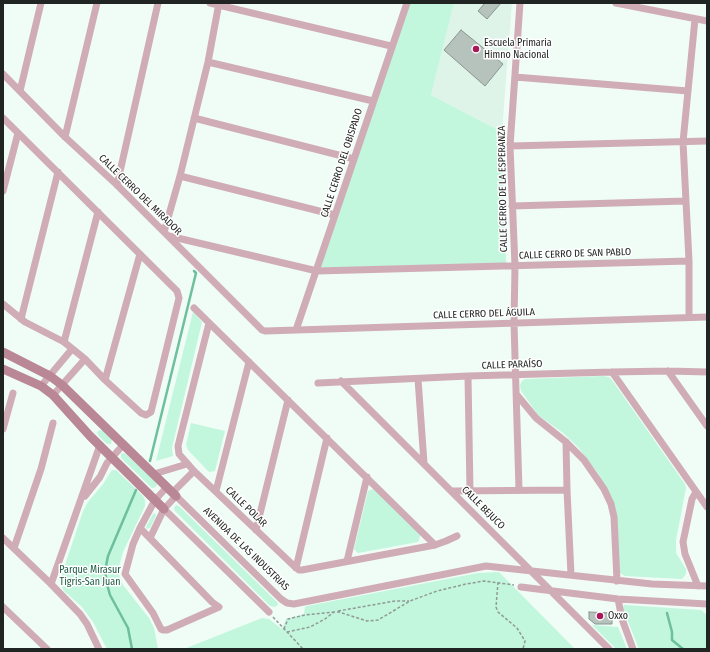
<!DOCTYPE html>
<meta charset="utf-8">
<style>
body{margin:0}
#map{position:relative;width:710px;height:652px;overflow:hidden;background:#f0fdf7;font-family:"Fira Sans Condensed",sans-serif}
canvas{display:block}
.frame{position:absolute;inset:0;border:4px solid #202422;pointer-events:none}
</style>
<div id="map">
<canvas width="710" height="652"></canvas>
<div class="frame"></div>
</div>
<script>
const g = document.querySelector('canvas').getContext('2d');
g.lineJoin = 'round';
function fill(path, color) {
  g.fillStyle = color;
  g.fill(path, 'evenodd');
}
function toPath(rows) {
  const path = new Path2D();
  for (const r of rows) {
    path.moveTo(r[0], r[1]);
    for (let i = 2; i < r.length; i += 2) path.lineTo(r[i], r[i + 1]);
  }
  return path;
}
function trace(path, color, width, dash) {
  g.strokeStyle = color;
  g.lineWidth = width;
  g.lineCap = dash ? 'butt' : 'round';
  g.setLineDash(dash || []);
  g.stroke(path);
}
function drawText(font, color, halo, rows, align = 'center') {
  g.font = font + ' "Fira Sans Condensed",sans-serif';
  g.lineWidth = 3;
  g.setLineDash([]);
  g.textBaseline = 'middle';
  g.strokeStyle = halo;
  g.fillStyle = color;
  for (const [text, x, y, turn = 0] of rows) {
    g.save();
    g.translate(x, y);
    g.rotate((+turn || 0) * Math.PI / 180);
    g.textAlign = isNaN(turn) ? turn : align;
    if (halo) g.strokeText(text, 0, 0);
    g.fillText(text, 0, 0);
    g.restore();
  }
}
fill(toPath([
 [454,3,512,3,502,132,431,95]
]), '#dff4e9');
fill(toPath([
 [408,3,454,3,431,95,502,132,506,263,318,268],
 [193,312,202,322,172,448,173,456,156,461],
 [603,376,609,377,612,380,685,484,686,488,676,540,676,553,686,569,686,574,682,579,625,576,620,573,612,498,597,472,578,447,563,433,538,415,521,391,520,385,522,381,525,379],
 [191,423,225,431,215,471,209,472,188,450,186,445],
 [100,430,103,431,112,439,111,444,107,444,98,435,97,432],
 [123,453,126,454,156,482,157,484,156,487,152,488,121,458,121,454],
 [112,470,116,470,143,496,145,500,145,506,123,552,118,570,120,578,123,585,149,618,154,628,158,649,107,649,93,622,82,607,64,591,61,586,62,574,83,511,88,502,103,484],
 [373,489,421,534,418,542,358,553,354,549,368,491],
 [176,505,179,506,276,601,278,603,277,606,274,607,270,606,175,511,174,508],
 [155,513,156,516,150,528,147,529,146,527,153,514],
 [499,572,575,649,184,649,262,618,269,619,282,629,286,619,304,614,305,607,307,606,478,573],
 [624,605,701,610,707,615,707,649,639,649,625,614,623,608],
 [592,625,618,627,627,649,616,649]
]), '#c2f6dd');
trace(toPath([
 [150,461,196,273,194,271],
 [667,613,672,632,672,640,683,649],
 [132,649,128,628,110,595,107,584,105,571,108,556,136,490]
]), '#6ebf9c', 2.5);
const building = toPath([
 [485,3,501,3,487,19,478,11,485,3],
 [461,30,503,64,485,86,444,50,461,30],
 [589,612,612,613,612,624,595,624,589,619,589,612]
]);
fill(building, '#b6c2bc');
trace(building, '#8a9690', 1);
trace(toPath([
 [498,582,496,607,498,612,517,628,525,641,523,649],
 [338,611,395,601,409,601],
 [273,617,303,649],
 [284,629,288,619,305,615,334,612],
 [287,632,310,627,325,619,334,612,339,612,367,621,378,620,410,601,437,591,466,584,484,581,514,585]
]), '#919a96', 1.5, [3, 2]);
trace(toPath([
 [210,3,391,46],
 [616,3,707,21],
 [208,62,373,101],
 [3,74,65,137,117,185,262,330,265,331,707,317],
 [515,77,688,91],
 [20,91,41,3],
 [3,118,177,291,179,298,151,412,146,415,141,413,105,380,85,359,64,342,25,322,3,304],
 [194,118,354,159],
 [65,137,97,3],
 [510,146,707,141],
 [180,176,335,215],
 [117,185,158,3],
 [3,191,18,133],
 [512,206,685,201],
 [164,232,180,176,208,62,219,3],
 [169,236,317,271,689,261],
 [194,308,435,545],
 [689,317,689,261,683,142,695,19],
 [21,319,58,172],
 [209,323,178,446,179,454,194,471,294,566,299,570,302,570,435,545,446,541,457,536],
 [296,330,407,3],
 [64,342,98,212],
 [668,371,707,426],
 [612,372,707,507],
 [468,376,470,491],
 [418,379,424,463],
 [105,380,140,254],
 [341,381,609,649],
 [318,383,468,376,612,372,668,371,707,372],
 [41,386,72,349],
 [53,395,85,359],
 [517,395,536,418,566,442,584,460,604,489,611,504,614,517,617,581],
 [3,429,13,393],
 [566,442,567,490,571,575],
 [154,474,187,464],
 [519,490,514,323,515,266,510,146,520,3],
 [216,491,249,362],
 [453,491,567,490],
 [173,492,194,471],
 [696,492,692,499,683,542,685,554,698,586],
 [85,496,100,477,107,463,124,444],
 [164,509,269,612],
 [140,528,212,602,219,607,167,630,163,630,161,629,153,613,125,574,133,544,140,528],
 [140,528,155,500,167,487],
 [256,530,288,400],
 [3,538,51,584,80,614,87,624,99,649],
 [150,538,164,509,176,496,281,599,287,603,294,604,486,566,652,584,707,586],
 [14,548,41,469,53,423],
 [347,561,367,477],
 [296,568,327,438],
 [51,584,100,445],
 [521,587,618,599,707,604],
 [618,599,622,619,633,649],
 [3,607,47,649]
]), '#d0adb6', 7);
trace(toPath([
 [3,352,50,376,62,385,176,496],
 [3,369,41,386,53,395,90,436,164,509]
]), '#ba8796', 9);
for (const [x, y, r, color] of [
 [476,49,4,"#a61859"],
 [600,616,4,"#a61859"]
]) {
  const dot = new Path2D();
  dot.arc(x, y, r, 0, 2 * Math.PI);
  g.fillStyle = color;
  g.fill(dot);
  trace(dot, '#fff', 1.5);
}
drawText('10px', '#202422', '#fff', [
 ["Escuela Primaria",484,43],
 ["Himno Nacional",484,55],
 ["Oxxo",608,616]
], 'left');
drawText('10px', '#202422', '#fff', [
 ["CALLE CERRO DEL OBISPADO",342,163,-72],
 ["CALLE CERRO DE LA ESPERANZA",503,189,-91],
 ["CALLE CERRO DEL MIRADOR",140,195,44],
 ["CALLE CERRO DE SAN PABLO",575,254,-2],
 ["CALLE CERRO DEL ÁGUILA",484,314,-2],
 ["CALLE PARAÍSO",512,365,-2],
 ["CALLE POLAR",246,507,44],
 ["CALLE BEJUCO",483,508,45],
 ["AVENIDA DE LAS INDUSTRIAS",246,549,44]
]);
drawText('10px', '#1b5a42', '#fff', [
 ["Parque Mirasur",90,570],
 ["Tigris-San Juan",90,582]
]);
</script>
